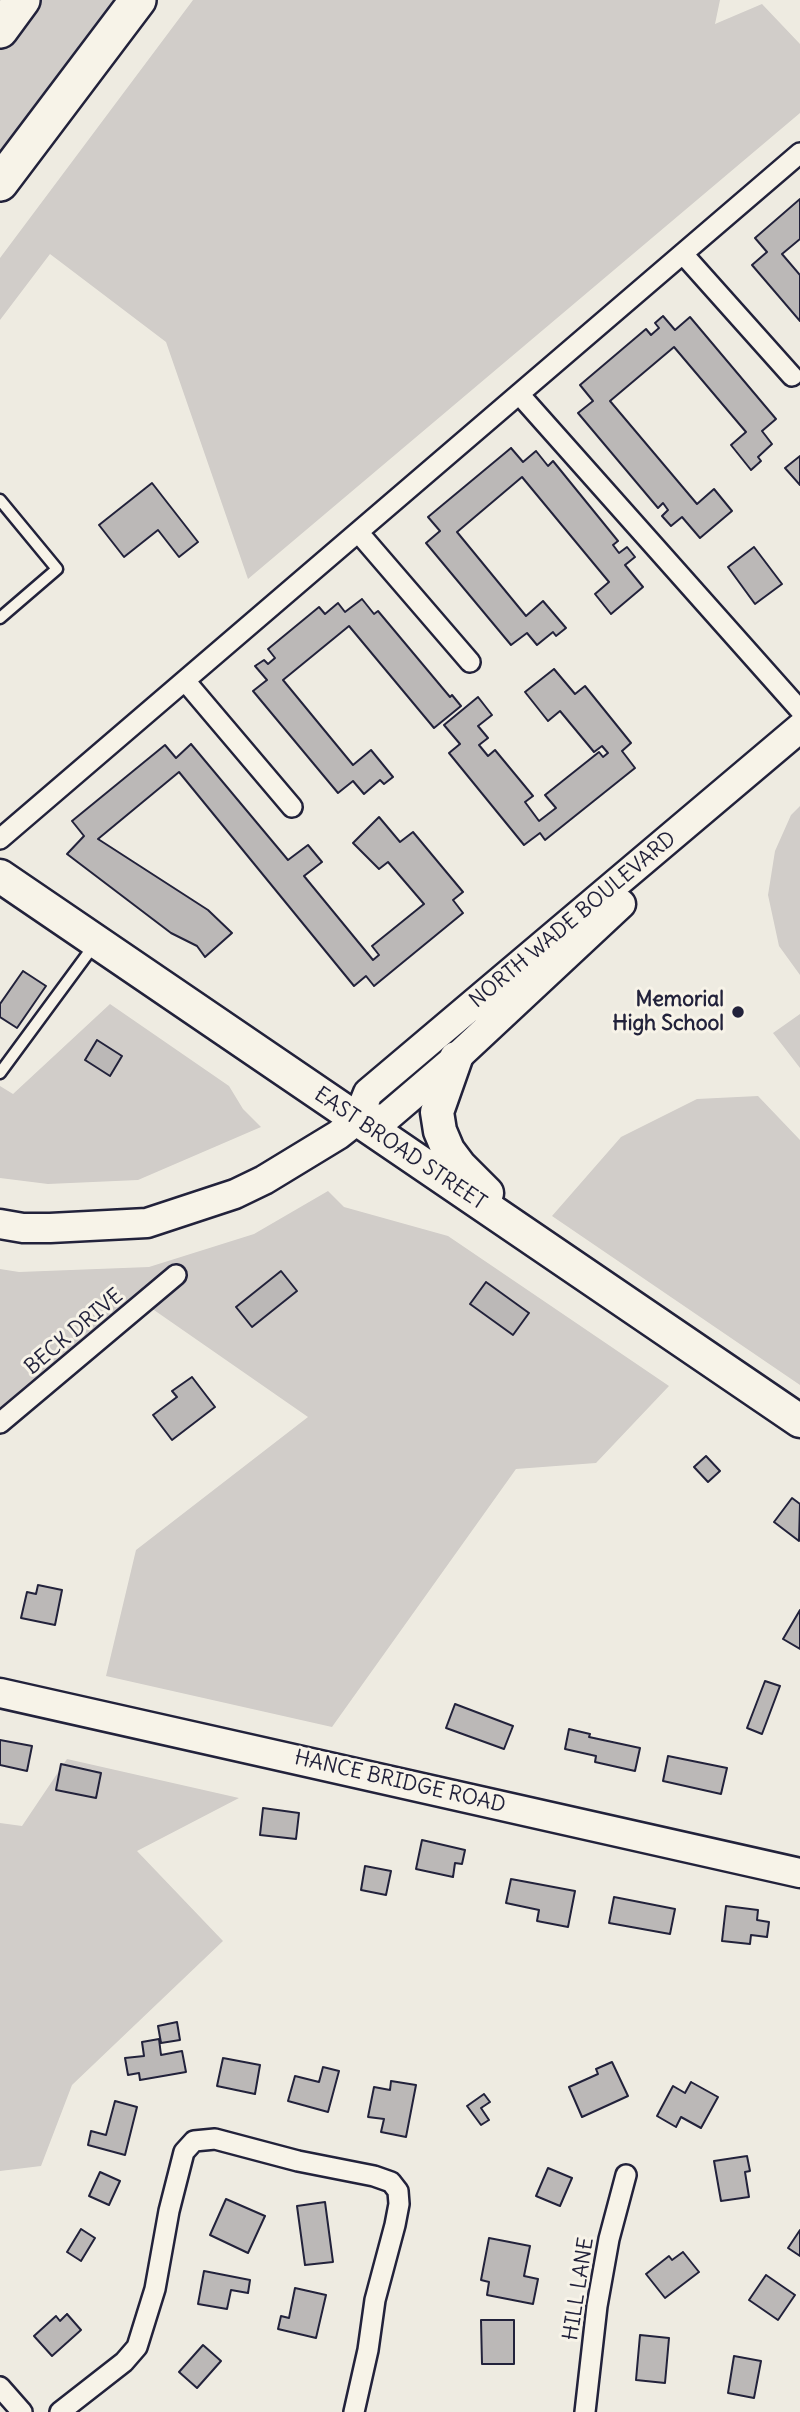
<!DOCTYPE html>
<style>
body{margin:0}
canvas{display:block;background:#eeebe1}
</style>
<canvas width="800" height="2412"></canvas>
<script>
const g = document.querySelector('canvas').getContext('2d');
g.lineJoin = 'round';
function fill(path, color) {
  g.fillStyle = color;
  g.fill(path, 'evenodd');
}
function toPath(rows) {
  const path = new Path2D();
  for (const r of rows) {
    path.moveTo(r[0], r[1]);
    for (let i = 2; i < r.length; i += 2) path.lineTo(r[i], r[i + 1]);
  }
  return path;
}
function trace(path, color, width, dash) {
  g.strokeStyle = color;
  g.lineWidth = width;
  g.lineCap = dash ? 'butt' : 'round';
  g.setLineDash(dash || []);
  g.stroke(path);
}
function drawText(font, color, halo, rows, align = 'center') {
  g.font = font + ' Delius,sans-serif';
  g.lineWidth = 6;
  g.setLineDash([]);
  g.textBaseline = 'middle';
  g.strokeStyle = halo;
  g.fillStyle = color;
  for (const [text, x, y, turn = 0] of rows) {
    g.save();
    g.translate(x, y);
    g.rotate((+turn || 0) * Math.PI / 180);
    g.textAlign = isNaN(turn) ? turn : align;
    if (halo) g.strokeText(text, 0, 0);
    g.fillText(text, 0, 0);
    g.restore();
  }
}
fill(toPath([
 [34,0,124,0,0,165,0,45],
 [193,0,720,0,715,24,762,4,800,44,800,113,248,579,166,342,50,254,0,320,0,258],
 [800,806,800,975,779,946,768,895,775,851,791,815],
 [110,1004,229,1086,243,1109,261,1127,138,1180,48,1184,0,1178,0,1086,13,1094],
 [800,1014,800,1068,773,1033],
 [758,1096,800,1140,800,1385,552,1216,621,1137,697,1099],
 [328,1191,344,1207,448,1236,669,1386,596,1463,516,1469,332,1727,106,1676,136,1550,308,1417,141,1301,0,1422,0,1269,19,1272,149,1267,254,1234],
 [67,1759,239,1798,137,1851,223,1941,72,2085,41,2166,0,2171,0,1823,22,1826]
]), '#d1cdc9');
const building = toPath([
 [800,199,800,239,782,254,800,275,800,321,752,265,767,252,755,238,800,199],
 [663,316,675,330,690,317,776,419,762,431,772,444,758,457,761,461,751,470,731,445,746,432,674,347,610,401,697,504,714,489,732,511,700,538,682,517,671,526,662,516,668,510,663,503,658,508,578,413,593,401,580,385,646,329,651,335,659,328,655,323,663,316],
 [511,448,523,462,536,451,548,466,553,461,618,541,613,545,619,553,627,547,635,557,625,565,643,587,611,614,595,594,609,582,522,477,457,532,526,616,543,601,566,628,556,636,553,632,537,645,527,633,511,645,426,543,440,531,428,517,511,448],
 [800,456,800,485,785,468,800,456],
 [152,483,198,542,179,557,158,530,124,557,99,525,152,483],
 [754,547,782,584,755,604,728,567,754,547],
 [362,599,374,614,378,611,450,697,452,695,461,706,434,728,349,626,283,680,353,765,371,750,393,777,384,784,380,780,364,794,353,781,338,793,253,691,267,680,255,666,264,660,268,664,275,658,268,649,319,607,325,614,338,603,345,612,362,599],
 [554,669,575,694,585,686,631,743,622,751,635,768,545,840,540,833,524,845,449,753,460,744,444,725,478,697,492,715,478,726,488,738,479,745,488,756,495,750,533,796,525,802,539,821,556,808,545,795,599,752,603,757,608,753,602,746,594,752,560,711,548,721,525,692,554,669],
 [191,744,288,860,308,845,322,862,304,876,373,960,379,955,372,946,424,904,388,862,379,869,353,843,379,817,400,842,413,832,463,892,453,900,463,913,374,986,366,976,354,986,179,772,98,839,208,910,232,933,205,957,197,946,171,933,67,854,84,836,72,821,165,745,176,758,191,744],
 [23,971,46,986,17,1028,0,1017,0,1004,23,971],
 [97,1040,122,1056,110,1076,85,1060,97,1040],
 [281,1271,297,1291,252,1327,236,1307,281,1271],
 [486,1282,529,1313,513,1335,470,1304,486,1282],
 [192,1377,215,1407,172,1440,153,1415,177,1397,172,1391,192,1377],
 [706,1456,720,1471,708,1482,694,1467,706,1456],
 [792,1498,800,1504,799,1541,774,1522,792,1498],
 [38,1585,62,1590,55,1625,21,1618,27,1592,36,1594,38,1585],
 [800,1610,800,1649,783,1639,800,1610],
 [765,1681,780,1686,762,1734,747,1728,765,1681],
 [455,1704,513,1726,504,1749,446,1728,455,1704],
 [569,1729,590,1734,589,1737,640,1748,635,1771,595,1762,596,1756,565,1749,569,1729],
 [0,1740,32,1746,27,1771,0,1765,0,1740],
 [668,1756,727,1768,721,1794,663,1781,668,1756],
 [61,1764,101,1773,96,1798,56,1790,61,1764],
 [263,1808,299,1813,296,1839,260,1835,263,1808],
 [422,1840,465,1850,462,1864,455,1863,453,1877,416,1869,422,1840],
 [365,1866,391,1871,386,1895,361,1890,365,1866],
 [511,1879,575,1891,568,1927,537,1921,539,1910,506,1903,511,1879],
 [614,1897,675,1909,670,1934,609,1923,614,1897],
 [726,1906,758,1910,757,1920,769,1922,767,1937,751,1935,750,1944,722,1941,726,1906],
 [177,2022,180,2040,161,2043,158,2026,177,2022],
 [159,2039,161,2055,182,2051,186,2072,140,2080,139,2073,128,2075,125,2058,144,2056,142,2042,159,2039],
 [223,2058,260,2065,255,2094,217,2086,223,2058],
 [612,2062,628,2096,582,2117,569,2087,598,2074,596,2069,612,2062],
 [323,2067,339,2071,328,2112,288,2101,295,2076,319,2082,323,2067],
 [391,2081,416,2085,406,2137,381,2132,384,2119,368,2117,374,2087,390,2090,391,2081],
 [691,2082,718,2097,701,2128,681,2117,676,2127,657,2116,673,2086,685,2093,691,2082],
 [484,2094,490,2102,481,2108,489,2120,481,2125,467,2106,484,2094],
 [115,2101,137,2107,125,2155,88,2145,91,2131,106,2135,115,2101],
 [747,2156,750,2171,745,2172,749,2197,721,2201,714,2161,747,2156],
 [548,2168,572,2178,560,2206,536,2196,548,2168],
 [100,2172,120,2181,109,2205,89,2196,100,2172],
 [226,2199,265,2216,248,2253,210,2235,226,2199],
 [325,2202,333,2262,305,2265,297,2206,325,2202],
 [81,2229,95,2238,81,2261,67,2252,81,2229],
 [800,2230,800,2256,788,2248,800,2230],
 [489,2238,530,2246,524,2276,538,2279,533,2304,487,2295,489,2282,481,2280,489,2238],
 [683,2252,699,2272,665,2298,646,2274,669,2256,672,2260,683,2252],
 [204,2271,250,2280,248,2293,231,2290,227,2309,198,2304,204,2271],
 [766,2275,795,2295,778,2320,749,2300,766,2275],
 [295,2288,326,2295,316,2338,278,2329,281,2316,289,2318,295,2288],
 [67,2314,81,2330,52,2356,34,2336,56,2316,60,2321,67,2314],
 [481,2320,514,2320,514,2364,482,2364,481,2320],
 [640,2335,669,2338,665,2383,636,2380,640,2335],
 [203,2345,221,2361,197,2388,179,2372,203,2345],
 [734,2356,761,2361,754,2398,728,2393,734,2356]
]);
fill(building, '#bbb8b7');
trace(building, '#22223b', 2);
const lane = toPath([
 [0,500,57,569,0,618],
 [0,1073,95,944]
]);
const street = toPath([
 [683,254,792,376],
 [519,394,800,710],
 [358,532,470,662],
 [186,682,292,807],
 [0,839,800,153],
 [0,1423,176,1275],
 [0,2387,22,2412],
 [60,2412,124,2362,137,2347,155,2289,169,2211,184,2152,194,2141,215,2139,298,2161,374,2176,391,2182,398,2191,399,2204,395,2225,375,2300,368,2350,354,2412],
 [585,2412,597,2306,609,2239,626,2175]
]);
const secondary = toPath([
 [357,1120,386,1118,456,1058,621,904],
 [0,1224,23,1228,50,1228,147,1223,235,1194,264,1180,338,1135,357,1120,368,1093,800,728],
 [0,1693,800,1873]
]);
const primary = toPath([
 [0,876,800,1421],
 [456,1058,437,1112,440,1131,448,1150,460,1166,487,1193]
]);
const highway = toPath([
 [0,30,22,0],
 [0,183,138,0]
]);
trace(lane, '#22223b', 15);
trace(street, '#22223b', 24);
trace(secondary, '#22223b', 33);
trace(primary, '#22223b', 37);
trace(highway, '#22223b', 40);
trace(lane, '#f7f3e8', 10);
trace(street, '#f7f3e8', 19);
trace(secondary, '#f7f3e8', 28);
trace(primary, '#f7f3e8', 32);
trace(highway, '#f7f3e8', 35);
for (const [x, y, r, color] of [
 [738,1012,7,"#22223b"]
]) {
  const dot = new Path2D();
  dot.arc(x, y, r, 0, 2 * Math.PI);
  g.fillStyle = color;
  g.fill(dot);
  trace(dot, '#f7f3e8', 2.5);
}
drawText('21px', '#22223b', '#f7f3e8', [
 ["NORTH WADE BOULEVARD",573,920,-40],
 ["EAST BROAD STREET",400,1149,34],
 ["BECK DRIVE",74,1332,-40],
 ["HANCE BRIDGE ROAD",400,1782,13],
 ["HILL LANE",579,2289,-81]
]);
drawText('bold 21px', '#22223b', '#f7f3e8', [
 ["Memorial",724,1000],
 ["High School",724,1024]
], 'right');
</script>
